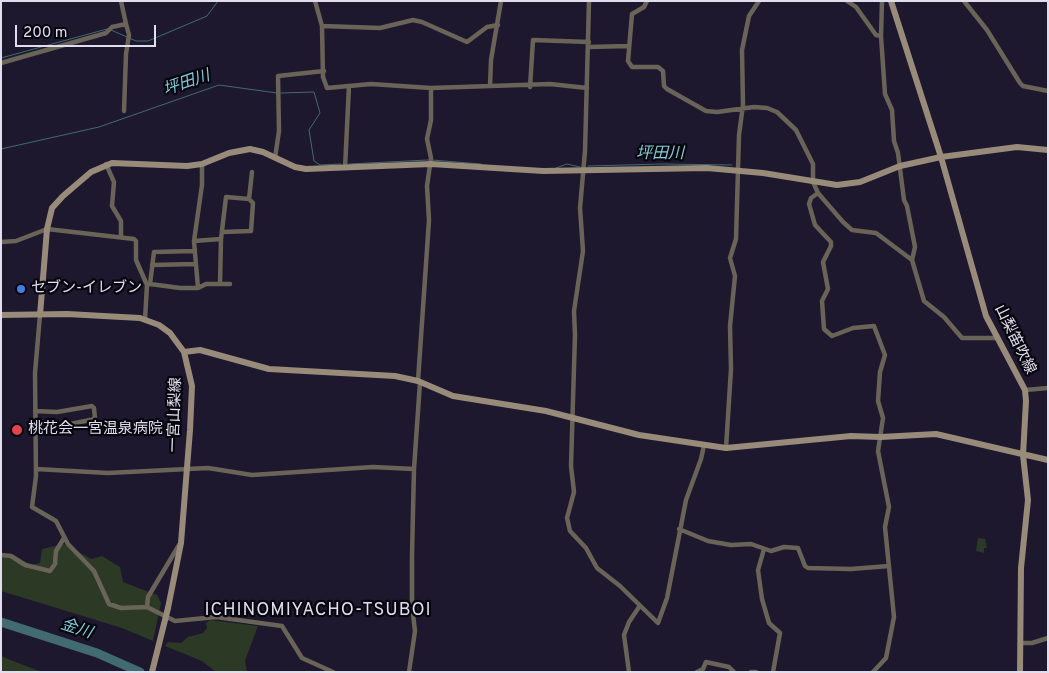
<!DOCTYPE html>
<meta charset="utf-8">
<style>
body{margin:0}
#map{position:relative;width:1049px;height:673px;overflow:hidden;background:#1d182e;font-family:Overpass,sans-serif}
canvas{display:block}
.frame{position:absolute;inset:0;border:2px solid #e0dded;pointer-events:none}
.scale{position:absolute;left:15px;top:25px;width:141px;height:22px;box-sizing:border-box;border:2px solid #e0dded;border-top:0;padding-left:6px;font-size:15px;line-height:18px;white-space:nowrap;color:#e0dded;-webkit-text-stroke:4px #07050e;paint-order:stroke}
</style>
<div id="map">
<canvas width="1049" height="673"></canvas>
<div class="frame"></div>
<div class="scale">200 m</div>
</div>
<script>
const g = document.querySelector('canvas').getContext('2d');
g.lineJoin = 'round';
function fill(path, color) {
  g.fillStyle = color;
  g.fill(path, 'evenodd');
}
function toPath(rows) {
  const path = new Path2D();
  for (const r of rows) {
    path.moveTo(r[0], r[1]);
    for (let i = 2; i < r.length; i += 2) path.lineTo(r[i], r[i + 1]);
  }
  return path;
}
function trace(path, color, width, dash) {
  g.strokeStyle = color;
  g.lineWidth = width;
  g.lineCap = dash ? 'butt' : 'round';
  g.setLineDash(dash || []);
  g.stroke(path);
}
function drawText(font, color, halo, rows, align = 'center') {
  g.font = font + ' Overpass,"Noto Sans JP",sans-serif';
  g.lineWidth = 4.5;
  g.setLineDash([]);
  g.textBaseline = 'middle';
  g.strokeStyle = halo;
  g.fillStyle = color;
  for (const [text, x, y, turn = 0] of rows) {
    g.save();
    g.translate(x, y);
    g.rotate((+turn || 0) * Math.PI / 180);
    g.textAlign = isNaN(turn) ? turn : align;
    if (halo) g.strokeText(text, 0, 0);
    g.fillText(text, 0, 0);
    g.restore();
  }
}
fill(toPath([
 [978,538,985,539,987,548,984,548,984,553,976,551],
 [64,544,91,559,102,556,120,567,123,582,157,595,161,603,153,641,122,628,1,591,1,555,14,555,31,565,40,563,42,549],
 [210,620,258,626,245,661,247,672,216,672,202,661,165,646,168,642,181,643,188,637,203,633,207,628,206,623],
 [1,656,13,661,42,672,1,672]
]), '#2c3924');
trace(toPath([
 [111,30,136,41,148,41,207,16,218,1],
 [1,58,107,29],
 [281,93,314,92,320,113,309,130,314,161,320,165,341,164],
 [1,149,99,127,219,85,277,93],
 [432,160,481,164],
 [349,164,428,160],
 [588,166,662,164,732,165],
 [556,168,567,164,580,167]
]), '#416b71', 1);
trace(toPath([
 [1,622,97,653,140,672]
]), '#416b71', 9);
trace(toPath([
 [315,1,322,26,323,77,327,88,371,84,431,88,550,84,587,88],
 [589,1,585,151,580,208,583,251,574,311,575,335,571,466,574,492,567,518,570,531,586,548,597,568,620,586,658,623,667,598,686,500,701,459,704,445],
 [647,1,644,7,632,14,628,61,632,67,658,67,663,71,664,86,667,89,706,111,717,112,754,107,767,108,777,112,796,130,813,164,813,182,818,193,843,222,852,230,876,233,912,260],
 [847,1,856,7,876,35,881,36],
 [882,1,881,36,885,94,892,110,894,141,898,153,904,200,907,206,915,247,912,260,924,301,944,317,962,338,996,338],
 [964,1,987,30,1020,83,1023,86,1048,91],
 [322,26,380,28,413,20,422,22,467,42,487,27,498,25],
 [588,47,629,46],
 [1,63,106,33,112,27,126,24,121,1],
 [490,86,491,60,501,1],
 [530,87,533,40,589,42],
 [124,111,126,54,129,35,126,24],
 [275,158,279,131,278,76,324,71],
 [106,164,114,182,112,206,121,221,121,237],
 [345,168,349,86],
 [818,193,811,198,809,204,815,225,831,242,831,246,823,262,828,289,822,301,824,329,832,336,853,328,874,326,885,355,880,372,878,401,883,418,878,451,889,507,885,527,894,617,886,658,873,672],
 [222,232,251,231,253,203,249,199,252,172],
 [194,241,221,239],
 [1,242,16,241,47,229,134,239,136,241,136,260,147,285],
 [152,265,195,264],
 [220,283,221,239,226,197,249,199],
 [150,284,180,288,198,288,206,284,230,284],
 [198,288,194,241,202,185,202,164],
 [40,315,35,373,36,476,32,507,56,521,68,544,94,571,109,604,121,608,147,607,175,621,216,617,282,626,302,658,333,672],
 [145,320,147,285,150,284,154,252,194,251],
 [418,381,429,220,427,186,431,158,427,139,431,120,431,88],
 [1025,390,1048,388],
 [35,425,61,426,95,419,94,408,92,406,57,412,35,411],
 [726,448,731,369,730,326,735,276,730,258,736,239,739,135,743,105,742,50,749,16,759,1],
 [36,469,108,473,208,468,252,475,373,467,414,469],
 [679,529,708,541,731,545,751,544,771,551,784,547,798,548,805,566,808,568,851,569,889,566],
 [764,549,758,570,762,599,769,623,780,633,773,672],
 [1,555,11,556,25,565,50,571,55,564,56,551,64,538],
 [147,607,148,597,179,545],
 [1020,643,1032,643,1048,638],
 [409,672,415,631,412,606,412,555,414,469,420,382],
 [629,672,624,635,629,622,639,607],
 [697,672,703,669,706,662,729,667,734,672],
 [751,672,756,672]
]), '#6a6358', 4.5);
trace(toPath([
 [891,1,941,157,986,316,1025,390,1026,401,1023,455,1028,500,1021,568,1020,672],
 [1,315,67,314,140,318,159,325,170,333,184,352,192,386,190,430,181,543,168,608],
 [40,315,47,229,52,208,63,196,91,172,112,163,187,166,202,164,229,153,250,149,263,152,295,167,306,169,431,164,543,171,707,168,763,173,837,185,860,182,900,166,941,157,1017,147,1048,150],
 [184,352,200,350,269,369,395,376,418,381,453,396,546,411,639,435,726,448,851,436,881,437,936,434,1048,460]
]), '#988b7a', 6);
trace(toPath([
 [152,672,168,608]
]), '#988b7a', 6);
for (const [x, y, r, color] of [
 [21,289,5,"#3f7fe0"],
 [17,430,6,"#e0444e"]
]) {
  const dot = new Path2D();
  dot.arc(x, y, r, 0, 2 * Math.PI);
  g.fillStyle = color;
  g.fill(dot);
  trace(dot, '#07050e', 2);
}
drawText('15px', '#e0dded', '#07050e', [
 ["セブン-イレブン",31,289],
 ["桃花会一宮温泉病院",28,430]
], 'left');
drawText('15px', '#e0dded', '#07050e', [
 ["山梨笛吹線",1014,340,64],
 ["一宮山梨線",176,415,-88]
]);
drawText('italic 16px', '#80cdd9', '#07050e', [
 ["坪田川",187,84,-19],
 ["坪田川",660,155],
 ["金川",76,630,18]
]);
g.letterSpacing = '1px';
drawText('18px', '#e0dded', '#07050e', [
 ["ICHINOMIYACHO-TSUBOI",318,611]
]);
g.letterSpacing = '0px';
</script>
